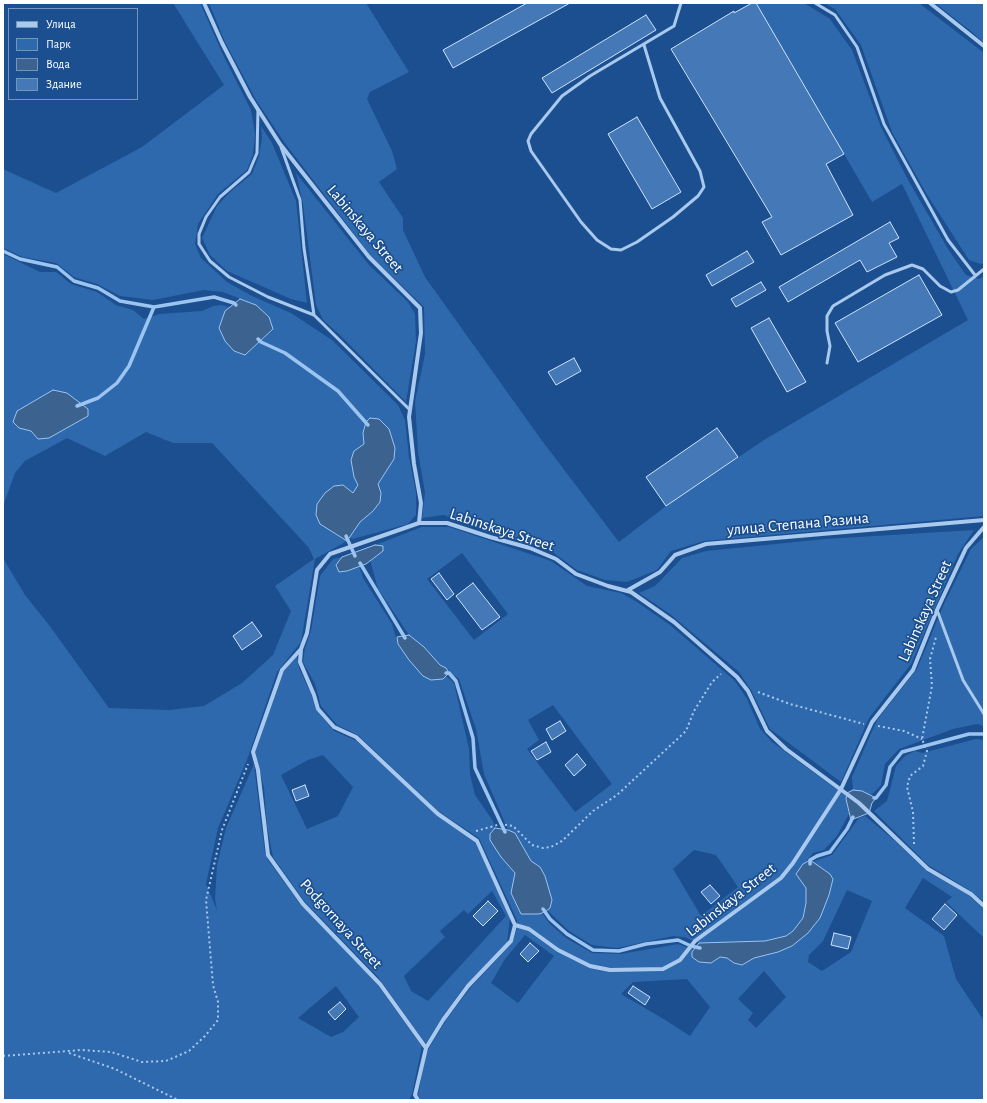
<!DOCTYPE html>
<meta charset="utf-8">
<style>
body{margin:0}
#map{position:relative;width:987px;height:1103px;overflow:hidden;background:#1b4f8f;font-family:"Alegreya Sans",sans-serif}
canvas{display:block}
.frame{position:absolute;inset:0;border:4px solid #fff;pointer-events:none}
.legend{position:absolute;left:8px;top:8px;width:130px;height:92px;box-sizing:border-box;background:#1b4f8f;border:1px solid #7695bc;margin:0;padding:5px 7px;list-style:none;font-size:12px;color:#fff}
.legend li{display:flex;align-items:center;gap:8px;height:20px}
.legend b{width:20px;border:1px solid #7695bc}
</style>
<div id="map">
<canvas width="987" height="1103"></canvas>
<div class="frame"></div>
<ul class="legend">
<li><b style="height:5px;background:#a9c9ee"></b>Улица</li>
<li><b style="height:11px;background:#2e69ad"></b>Парк</li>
<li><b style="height:11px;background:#3c6290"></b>Вода</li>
<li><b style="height:11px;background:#4478b7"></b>Здание</li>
</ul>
</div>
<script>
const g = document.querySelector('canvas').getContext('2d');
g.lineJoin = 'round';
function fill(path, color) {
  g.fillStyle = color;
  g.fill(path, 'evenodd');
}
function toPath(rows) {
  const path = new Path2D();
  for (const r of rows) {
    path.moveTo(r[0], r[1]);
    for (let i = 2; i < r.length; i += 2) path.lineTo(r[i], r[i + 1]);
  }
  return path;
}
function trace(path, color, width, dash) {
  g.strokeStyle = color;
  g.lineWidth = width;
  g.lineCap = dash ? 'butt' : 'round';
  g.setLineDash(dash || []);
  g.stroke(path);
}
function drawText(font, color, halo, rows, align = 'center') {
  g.font = font + ' "Alegreya Sans",sans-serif';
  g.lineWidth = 3.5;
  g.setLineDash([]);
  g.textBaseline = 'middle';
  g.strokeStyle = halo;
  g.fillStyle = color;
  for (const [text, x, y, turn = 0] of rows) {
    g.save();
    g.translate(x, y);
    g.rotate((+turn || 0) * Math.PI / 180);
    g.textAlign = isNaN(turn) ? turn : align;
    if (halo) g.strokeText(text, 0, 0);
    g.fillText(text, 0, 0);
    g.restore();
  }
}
fill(toPath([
 [173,3,200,3,225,59,251,110,255,134,253,155,247,170,218,194,198,224,195,244,201,258,227,282,252,296,291,313,332,340,398,405,405,420,409,457,416,492,416,515,408,524,353,539,349,538,360,522,373,511,381,493,378,484,387,470,366,422,363,433,364,444,354,451,354,477,358,485,331,531,347,541,315,559,301,642,277,672,247,760,218,828,206,884,217,910,215,899,217,865,226,828,254,764,261,823,265,852,268,860,301,905,376,983,422,1046,412,1094,409,1100,3,1100,3,554,3,558,25,595,49,625,109,708,169,710,204,706,242,683,273,655,291,611,275,586,314,559,309,548,212,443,173,443,146,432,105,456,67,438,25,461,15,473,3,506,3,254,40,272,56,272,71,284,97,292,116,305,133,310,144,319,159,314,202,311,213,306,222,305,229,307,225,311,225,341,234,350,245,355,273,330,256,305,223,292,204,290,153,300,120,296,97,284,74,277,56,263,23,257,3,248,3,169,56,193,142,147,224,85],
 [67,393,88,416,49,438,38,439,31,431],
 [336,986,359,1017,343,1032,331,1037,298,1018],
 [209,3,366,3,409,72,370,92,367,99,392,151,397,169,379,182,403,218,403,230,425,277,540,438,619,542,666,506,764,440,968,320,902,184,872,202,756,3,804,3,830,19,852,50,881,127,907,178,948,249,966,275,979,279,984,276,984,516,704,541,671,551,657,570,627,582,605,580,577,570,550,550,484,531,444,515,422,518,425,493,418,452,415,401,425,354,424,307,371,256,284,142,256,100,225,42],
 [824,3,919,3,984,53,984,263,981,264,969,260,926,193,892,132,861,45,835,9],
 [935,3,984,3,984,43,972,32],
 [261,126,272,143,296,201,307,303,291,299,227,271,210,255,202,238,217,206,230,192,252,174,259,156,262,138],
 [296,173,369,265,408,302,415,314,416,341,406,402,339,334,323,320,316,305,303,204],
 [422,527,449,527,551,561,587,586,621,593,637,602,670,625,735,681,747,699,760,729,772,742,846,796,849,814,837,836,824,850,813,853,796,874,806,888,806,903,803,918,793,931,786,936,765,941,699,943,684,937,673,936,617,948,592,945,569,931,547,910,550,908,552,900,545,876,540,867,531,861,515,833,508,830,484,774,476,729,459,679,440,665,424,647,409,635,378,589,370,560,383,551,382,546,375,545],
 [462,553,508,614,474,640,427,579],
 [553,705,612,784,575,812,527,749,539,740,528,720],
 [694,850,716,855,738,887,701,916,673,869],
 [974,530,958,554,911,664,869,718,841,782,770,729,751,690,739,672,670,614,639,593,655,586,682,558,706,551,825,539],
 [984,537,984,726,977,724,953,729,899,749,885,764,881,785,871,795,853,790,852,777,877,720,917,669,944,604,971,549],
 [342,557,336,565,347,571,359,566,363,578,392,624,398,644,443,679,446,676,454,683,469,749,470,774,475,795,493,821,495,828,490,834,501,857,515,873,512,893,521,914,542,913,549,923,566,938,592,953,621,954,678,944,694,950,692,952,711,963,720,957,727,958,734,963,742,965,754,958,778,952,831,886,833,879,830,874,812,862,832,855,859,818,865,816,894,840,928,872,968,894,984,910,984,938,946,902,952,897,923,878,905,908,944,936,956,979,984,1021,984,1100,421,1100,418,1095,426,1053,448,1017,471,987,513,942,517,928,517,920,479,838,438,811,358,735,337,725,321,706,315,684,303,662,305,648,311,631,320,576,333,559],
 [847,890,872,901,851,952,822,971,808,962,809,955,823,941],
 [525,935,554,956,518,1003,491,983,505,959],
 [764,971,786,997,756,1028,748,1020,753,1013,738,999],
 [687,979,710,1007,690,1036,667,1021,621,994,633,982],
 [297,655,299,668,312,696,316,710,334,731,357,741,440,818,475,842,510,917,507,943,464,987,441,1019,426,1044,378,977,305,902,273,857,267,827,264,788,255,752,284,671],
 [323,755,353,787,338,816,307,829,281,775,308,760],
 [492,891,506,916,428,1001,411,991,404,976,445,937,440,931,464,910,468,914],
 [976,739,984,740,984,902,971,891,928,865,874,811,887,801,896,766,905,756,915,751,922,753]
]), '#2e69ad');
const water = toPath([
 [240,299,256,305,269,317,273,329,245,355,234,351,225,341,219,328,225,311,240,299],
 [53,390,67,393,88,409,88,416,49,438,38,439,31,431,19,428,13,422,17,411,53,390],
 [370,418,379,419,389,429,395,448,394,459,378,484,381,493,380,502,373,511,360,522,347,541,320,524,316,515,317,504,325,493,334,486,343,485,353,493,358,485,354,477,351,460,354,451,364,444,363,433,366,422,370,418],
 [375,545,383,546,383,551,366,564,347,571,339,572,336,565,342,557,375,545],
 [409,635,424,647,440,665,446,668,449,673,443,679,431,680,423,676,409,660,398,644,397,637,409,635],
 [853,790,862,791,876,798,872,803,869,813,851,820,846,799,847,793,853,790],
 [495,828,508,830,515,833,531,861,540,867,545,876,552,900,550,908,545,912,539,914,521,914,511,893,515,873,501,857,490,840,490,834,495,828],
 [810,860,830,874,833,879,829,895,820,918,808,933,792,946,778,952,754,958,742,965,734,963,727,958,720,957,711,963,699,962,692,957,692,952,699,943,765,941,786,936,793,931,803,918,806,903,806,888,796,874,803,864,810,860]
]);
fill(water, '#3c6290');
trace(water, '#9cc4f0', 1);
trace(toPath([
 [3,251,20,259,57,267,74,281,98,288,120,301,154,307,214,297,234,303,236,305],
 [258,339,261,342,285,353,338,391,368,425],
 [77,406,98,398,117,383,129,366,154,307],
 [346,536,355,556],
 [360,563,405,638],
 [446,673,449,673,456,681,473,738,475,768,505,832],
 [874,798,876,798,886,785,890,767,902,752,969,734,984,734],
 [810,864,810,860,817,856,830,852,847,829,853,817],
 [543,909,550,919,567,934,593,950,619,951,646,944,678,940,691,946,700,948]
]), '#9cc4f0', 3.5);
const building = toPath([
 [527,3,570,3,453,68,443,50,527,3],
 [752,3,756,3,844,154,826,164,853,215,781,255,762,222,772,217,671,49,734,11,734,13,752,3],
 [646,15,656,30,552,93,542,78,646,15],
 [637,117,681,192,652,209,608,134,637,117],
 [890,222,899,238,889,243,897,257,867,272,860,260,788,302,779,287,890,222],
 [747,251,754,262,712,286,706,275,747,251],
 [919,275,942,315,858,362,835,323,919,275],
 [761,282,766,290,736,307,731,299,761,282],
 [769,318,806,382,787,392,751,328,769,318],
 [574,358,581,371,556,385,548,372,574,358],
 [717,428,738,457,666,506,646,477,717,428],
 [439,573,454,594,447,600,431,579,439,573],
 [473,583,500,617,482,630,456,596,473,583],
 [252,622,262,636,242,650,233,636,252,622],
 [560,721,566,731,552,740,546,729,560,721],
 [546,742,551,752,537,760,531,751,546,742],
 [577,754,586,765,574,776,565,765,577,754],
 [305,785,309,796,296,801,292,790,305,785],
 [710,885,720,896,711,904,701,892,710,885],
 [488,901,498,911,483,926,473,916,488,901],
 [945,904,957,915,944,930,932,919,945,904],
 [834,933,851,937,848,949,831,945,834,933],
 [530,943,539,951,528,962,520,954,530,943],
 [633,986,650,997,645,1005,628,993,633,986],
 [340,1002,346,1009,335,1020,328,1012,340,1002]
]);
fill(building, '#4478b7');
trace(building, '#cfe3fa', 1);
trace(toPath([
 [758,692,790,704,864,724],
 [878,726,904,731,922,739],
 [476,831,501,824,513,826,532,845,543,848,551,847,562,841,593,811,617,795,686,731,694,711,712,682,721,674],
 [914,844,913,812,907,787,910,776,923,766,927,751,922,739,932,686,930,659,936,637],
 [69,1053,115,1069,178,1100],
 [3,1056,81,1050,111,1052,142,1062,166,1061,189,1051,205,1036,218,1020,218,1002,213,985,206,900,222,830,248,764]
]), '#a9c9ee', 2, [2, 3]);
trace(toPath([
 [815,3,835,15,857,47,884,124,948,240,975,275],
 [644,45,660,98,700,171,704,187,698,196,673,217,637,242,621,250,611,249,597,240,581,222,531,151,528,141,531,134,562,96,590,76,674,26,681,3],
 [258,110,257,153,249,172,220,197,206,217,199,234,199,244,210,261,229,277,268,297,314,315],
 [281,147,300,200,304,248,314,315,410,410],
 [827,363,830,346,827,331,827,316,833,306,885,275,912,265,923,269,940,286,951,292,958,290,984,269],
 [937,610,963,680,984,714]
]), '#a9c9ee', 3);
trace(toPath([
 [204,3,222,43,250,97,280,144,369,257,420,308,421,333,409,417,414,464,421,503,419,523,447,523,490,537,530,548,556,559,576,574,608,586,631,592,674,622,737,677,748,691,767,731,786,749,859,803,928,869,971,894,984,906],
 [930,3,984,46],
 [628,590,660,572,675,555,706,544,984,520],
 [301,649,300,662,314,695,318,709,334,727,356,737,438,814,477,841,515,925,511,941,468,986,443,1020,426,1048],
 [515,925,529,929,558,950,590,966,610,970,663,969,680,960,695,941,781,878,793,863,841,789,872,722,913,670,937,610,966,548,984,527],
 [418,1100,415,1095,426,1048,380,984,303,904,268,855,258,770,253,752,282,670,301,649,307,633,317,570,330,554,419,523]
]), '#a9c9ee', 4);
drawText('16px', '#fff', '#1b4f8f', [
 ["Labinskaya Street",365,229,50],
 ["улица Степана Разина",798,524,-5],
 ["Labinskaya Street",502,530,18],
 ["Labinskaya Street",925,611,-66],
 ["Labinskaya Street",731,900,-38],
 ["Podgornaya Street",341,924,48]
]);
</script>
